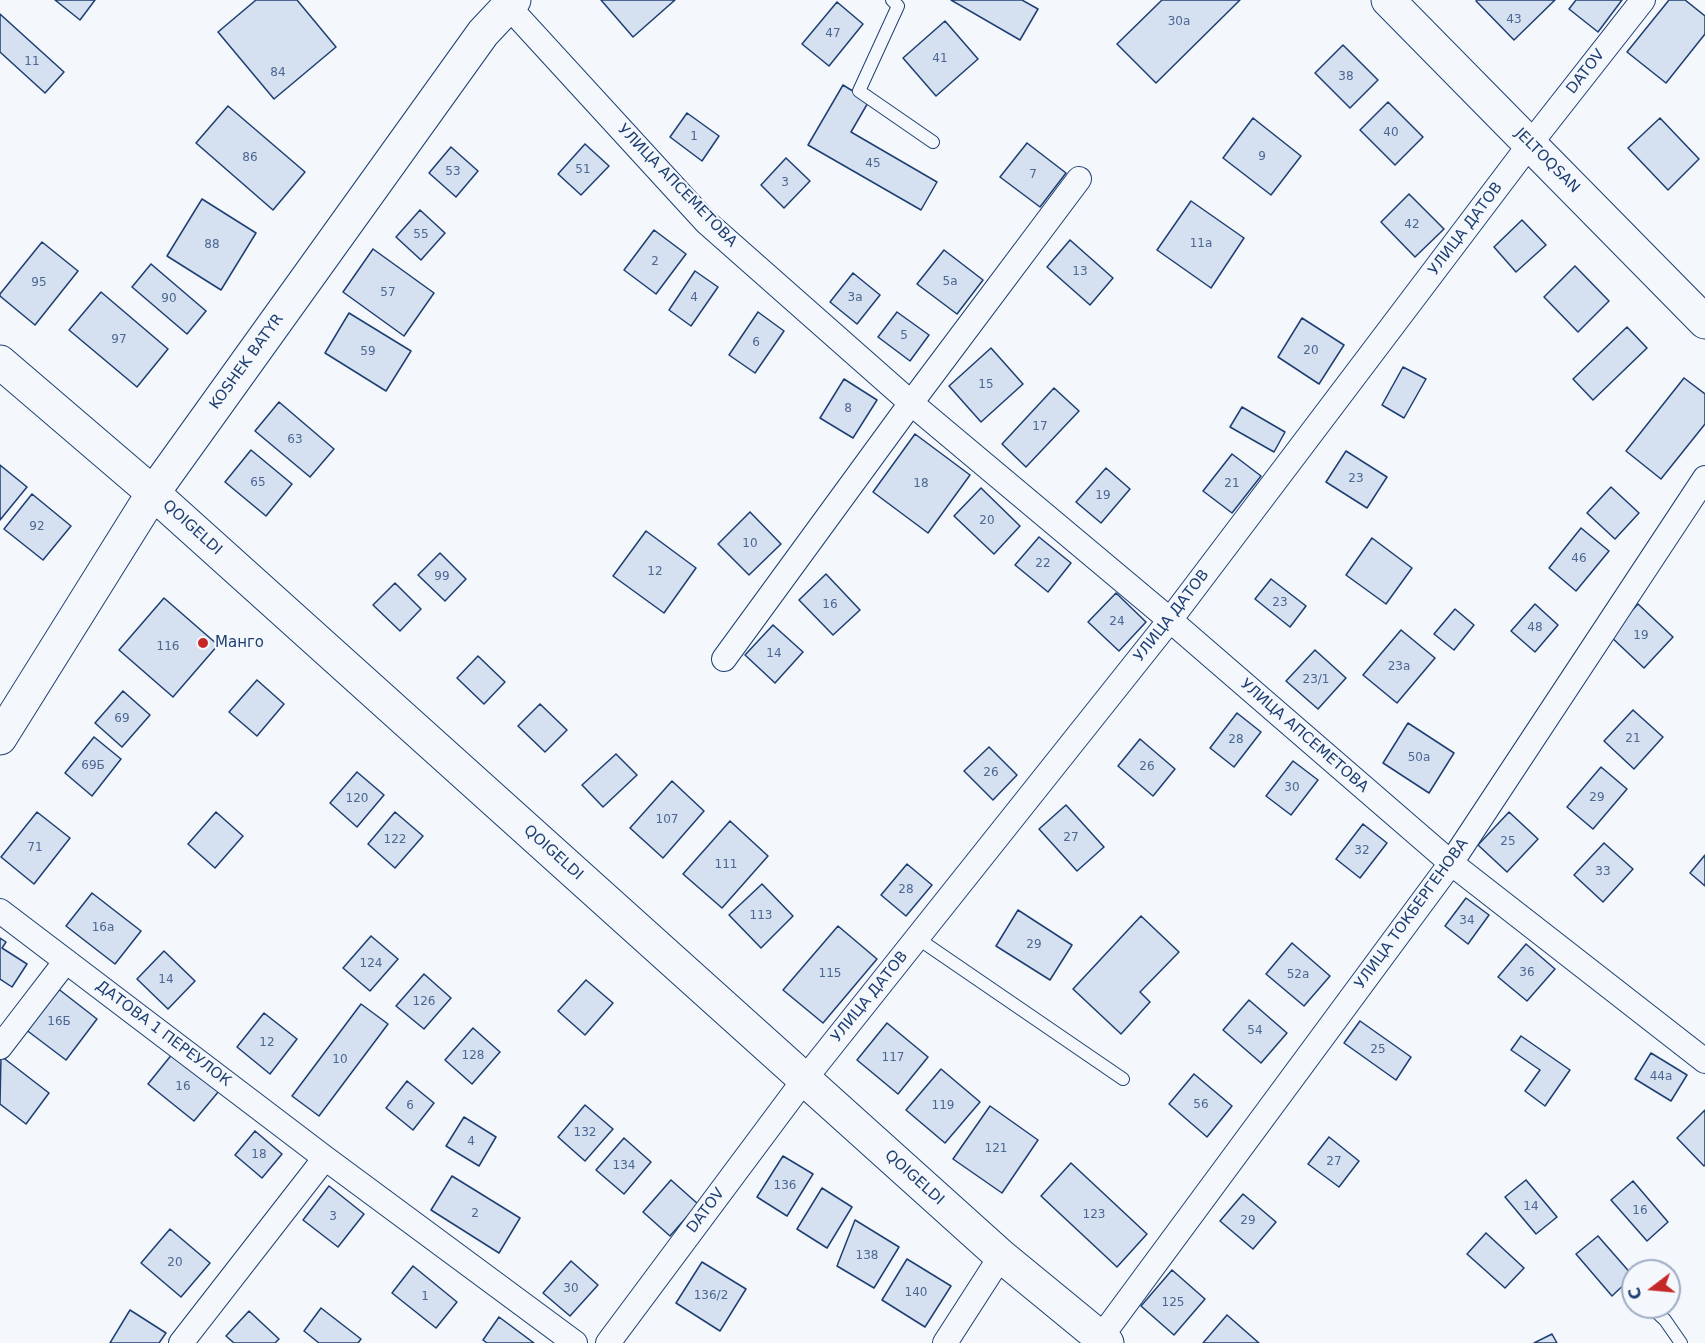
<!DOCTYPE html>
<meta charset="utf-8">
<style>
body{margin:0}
#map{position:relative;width:1705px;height:1343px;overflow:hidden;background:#f4f7fb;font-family:"DejaVu Sans",sans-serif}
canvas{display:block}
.north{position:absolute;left:1621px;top:1259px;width:60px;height:60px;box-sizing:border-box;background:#f4f7fb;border:2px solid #9eadc5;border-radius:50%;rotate:254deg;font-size:16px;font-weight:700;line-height:24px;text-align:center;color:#1d3f73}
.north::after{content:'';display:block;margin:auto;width:21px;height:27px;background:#c62828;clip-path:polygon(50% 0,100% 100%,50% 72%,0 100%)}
</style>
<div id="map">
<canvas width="1705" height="1343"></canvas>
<div class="north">С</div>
</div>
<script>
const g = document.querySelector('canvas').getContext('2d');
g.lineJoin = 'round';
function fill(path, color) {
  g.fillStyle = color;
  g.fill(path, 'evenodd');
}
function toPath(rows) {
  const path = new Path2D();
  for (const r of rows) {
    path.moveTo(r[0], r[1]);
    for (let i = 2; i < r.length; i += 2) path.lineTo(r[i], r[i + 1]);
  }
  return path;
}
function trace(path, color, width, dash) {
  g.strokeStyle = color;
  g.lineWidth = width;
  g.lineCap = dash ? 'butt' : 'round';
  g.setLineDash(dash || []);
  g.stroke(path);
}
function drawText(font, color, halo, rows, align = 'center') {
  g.font = font + ' "DejaVu Sans",sans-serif';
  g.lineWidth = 4.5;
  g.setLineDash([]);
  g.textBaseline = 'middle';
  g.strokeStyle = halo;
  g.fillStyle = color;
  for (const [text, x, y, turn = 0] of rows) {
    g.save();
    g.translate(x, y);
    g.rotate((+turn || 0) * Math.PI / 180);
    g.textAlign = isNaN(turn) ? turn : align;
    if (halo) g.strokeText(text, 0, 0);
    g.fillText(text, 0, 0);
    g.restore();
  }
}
const building = toPath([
 [55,0,95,0,80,20,55,0],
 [256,0,297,0,336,47,274,99,218,32,256,0],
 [601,0,675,0,633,37,601,0],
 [951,0,1022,0,1038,9,1020,40,951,0],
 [1162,0,1240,0,1156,83,1117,44,1162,0],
 [1477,0,1555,0,1514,40,1476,1,1477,0],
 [1576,0,1622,0,1598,32,1569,9,1576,0],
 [1669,0,1685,0,1705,16,1705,34,1666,83,1627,52,1669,0],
 [837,2,863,24,829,66,802,44,837,2],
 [0,14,64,72,45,93,0,52,0,14],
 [945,21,978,59,936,96,903,58,945,21],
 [1343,45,1378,80,1350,108,1315,73,1343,45],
 [843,85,869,101,851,132,937,182,921,210,808,145,843,85],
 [1388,102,1423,137,1395,165,1360,130,1388,102],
 [228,106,305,172,273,210,196,143,228,106],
 [687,113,719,136,702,161,670,137,687,113],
 [1253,118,1301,156,1271,195,1223,158,1253,118],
 [1660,118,1699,159,1668,190,1628,148,1660,118],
 [1027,143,1066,173,1040,207,1000,177,1027,143],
 [585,144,609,166,581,195,558,174,585,144],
 [451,147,478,171,456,197,429,173,451,147],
 [786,158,810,181,784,208,761,185,786,158],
 [1409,194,1444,229,1415,257,1381,222,1409,194],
 [202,199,256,233,221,290,167,256,202,199],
 [1191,201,1244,238,1211,288,1157,250,1191,201],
 [420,210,445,233,421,260,396,237,420,210],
 [1522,220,1546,245,1516,272,1494,247,1522,220],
 [654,230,686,254,656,294,624,270,654,230],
 [1070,240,1113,278,1090,305,1047,267,1070,240],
 [42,242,78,271,35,325,0,296,0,294,42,242],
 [373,249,434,293,404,336,343,292,373,249],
 [944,250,983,280,957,314,917,284,944,250],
 [151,264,206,311,187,334,132,287,151,264],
 [1575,266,1609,301,1578,332,1544,297,1575,266],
 [695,271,718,287,691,326,669,310,695,271],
 [853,273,880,295,857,324,830,302,853,273],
 [101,292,168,349,137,387,69,330,101,292],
 [758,312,784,331,755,373,729,355,758,312],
 [897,312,929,335,910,361,878,337,897,312],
 [349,313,411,351,386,391,325,353,349,313],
 [1302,318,1344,345,1319,384,1278,357,1302,318],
 [1627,327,1647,348,1593,400,1573,379,1627,327],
 [991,348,1023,384,981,422,949,386,991,348],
 [1403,367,1426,379,1404,418,1382,405,1403,367],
 [1684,378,1705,394,1705,424,1661,479,1626,451,1684,378],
 [844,379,877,400,853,438,820,418,844,379],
 [1054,388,1079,411,1026,467,1002,444,1054,388],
 [279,402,334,449,310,477,255,431,279,402],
 [1242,407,1285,432,1274,452,1230,427,1242,407],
 [915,434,970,475,928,533,873,492,915,434],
 [251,450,292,484,266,516,225,482,251,450],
 [1346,451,1387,477,1367,508,1326,482,1346,451],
 [1232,454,1261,476,1232,513,1203,491,1232,454],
 [0,465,27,487,0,520,0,465],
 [1106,468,1130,489,1101,523,1076,502,1106,468],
 [1611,487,1639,513,1615,539,1587,513,1611,487],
 [981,488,1020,526,994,554,954,516,981,488],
 [32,494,71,526,43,560,4,529,32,494],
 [750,512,781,544,749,575,718,544,750,512],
 [1581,528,1609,551,1576,591,1549,568,1581,528],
 [646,531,696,568,664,613,613,576,646,531],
 [1039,537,1071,563,1048,592,1015,565,1039,537],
 [1372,538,1412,568,1386,604,1346,575,1372,538],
 [440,553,466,579,445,601,418,575,440,553],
 [826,574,860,610,833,635,799,600,826,574],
 [1271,579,1306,606,1290,627,1255,599,1271,579],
 [395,583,421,609,400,631,373,605,395,583],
 [1116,593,1146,622,1119,651,1088,622,1116,593],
 [164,598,218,645,173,697,119,650,164,598],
 [1535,604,1558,625,1535,652,1511,631,1535,604],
 [1638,604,1673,637,1644,668,1609,635,1638,604],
 [1455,609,1474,625,1454,650,1434,634,1455,609],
 [773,625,803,652,775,683,745,655,773,625],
 [1401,630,1435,658,1397,703,1363,675,1401,630],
 [1315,650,1346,678,1318,709,1286,681,1315,650],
 [478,656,505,682,484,704,457,678,478,656],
 [257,680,284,704,257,736,229,712,257,680],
 [123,691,150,715,122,747,95,723,123,691],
 [540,704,567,730,545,752,518,726,540,704],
 [1633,710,1663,737,1634,769,1604,741,1633,710],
 [1237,713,1261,732,1234,767,1210,748,1237,713],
 [1408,723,1454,753,1429,793,1383,763,1408,723],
 [94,737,121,759,92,796,65,773,94,737],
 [1140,739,1175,769,1153,796,1118,766,1140,739],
 [989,747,1017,775,993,800,964,771,989,747],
 [616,754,637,775,603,807,582,785,616,754],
 [1293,761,1318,780,1291,815,1266,796,1293,761],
 [1601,767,1627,789,1593,829,1567,807,1601,767],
 [357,772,384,795,357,827,330,803,357,772],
 [672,781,704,811,663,858,630,828,672,781],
 [1066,805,1104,847,1077,871,1039,829,1066,805],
 [37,812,70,838,34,884,1,857,37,812],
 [216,812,243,836,215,868,188,844,216,812],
 [395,812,423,836,395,868,368,844,395,812],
 [1509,812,1538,839,1507,872,1478,845,1509,812],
 [730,821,768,856,722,908,683,874,730,821],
 [1363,824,1387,843,1360,878,1336,859,1363,824],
 [1604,843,1633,869,1603,902,1574,875,1604,843],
 [1705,855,1705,886,1690,873,1705,855],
 [907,864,932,885,906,916,881,895,907,864],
 [762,884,793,916,761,948,729,915,762,884],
 [92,893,141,931,115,964,66,926,92,893],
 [1466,898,1489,915,1468,944,1445,926,1466,898],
 [1018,910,1072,945,1050,980,996,946,1018,910],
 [1141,916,1179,952,1140,992,1150,1002,1121,1034,1073,989,1141,916],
 [838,926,877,959,823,1023,783,990,838,926],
 [371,936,398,959,370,991,343,968,371,936],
 [0,938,6,942,2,948,27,964,12,987,0,979,0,938],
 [1292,943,1330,976,1304,1006,1266,974,1292,943],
 [1526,944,1555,969,1527,1001,1498,977,1526,944],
 [164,951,195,981,168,1009,137,979,164,951],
 [424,974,451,998,424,1029,396,1006,424,974],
 [586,980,613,1003,585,1035,558,1011,586,980],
 [52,984,97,1019,66,1060,21,1026,52,984],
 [1249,1000,1287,1033,1261,1063,1223,1030,1249,1000],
 [361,1004,388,1024,319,1116,292,1096,361,1004],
 [264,1013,297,1039,270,1074,237,1047,264,1013],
 [1360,1021,1411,1057,1396,1080,1344,1043,1360,1021],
 [887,1023,928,1057,898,1094,857,1060,887,1023],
 [473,1028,500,1052,472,1084,445,1060,473,1028],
 [1521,1036,1570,1070,1545,1106,1525,1091,1540,1070,1511,1050,1521,1036],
 [173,1053,219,1091,194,1121,148,1084,173,1053],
 [1651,1053,1687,1075,1671,1101,1635,1079,1651,1053],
 [1,1056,49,1093,26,1124,0,1104,1,1056],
 [941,1069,980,1102,945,1143,906,1110,941,1069],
 [1194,1074,1232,1106,1207,1137,1169,1104,1194,1074],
 [407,1081,434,1103,413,1130,386,1108,407,1081],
 [585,1105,613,1129,585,1161,558,1137,585,1105],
 [990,1106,1038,1140,1002,1193,953,1159,990,1106],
 [1705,1110,1705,1165,1704,1166,1677,1138,1705,1110],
 [464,1117,496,1137,479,1166,446,1146,464,1117],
 [255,1131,282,1154,262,1178,235,1155,255,1131],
 [1329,1137,1359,1161,1339,1187,1308,1164,1329,1137],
 [624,1138,651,1162,624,1194,596,1170,624,1138],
 [783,1156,813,1174,787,1216,757,1197,783,1156],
 [1071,1163,1147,1234,1117,1267,1041,1196,1071,1163],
 [452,1176,520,1218,499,1253,431,1210,452,1176],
 [671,1180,698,1204,670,1236,643,1212,671,1180],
 [1526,1180,1557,1217,1536,1234,1505,1197,1526,1180],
 [1633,1181,1668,1222,1647,1241,1611,1200,1633,1181],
 [329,1186,364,1214,338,1247,303,1220,329,1186],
 [822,1188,852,1207,827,1248,797,1229,822,1188],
 [1243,1194,1276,1222,1253,1249,1220,1221,1243,1194],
 [855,1220,899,1247,874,1288,837,1266,855,1220],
 [170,1229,210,1263,181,1297,141,1263,170,1229],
 [1486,1233,1524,1268,1505,1288,1467,1254,1486,1233],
 [1598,1236,1633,1276,1612,1296,1576,1254,1598,1236],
 [907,1259,951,1286,925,1327,882,1300,907,1259],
 [571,1261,598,1285,570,1316,543,1293,571,1261],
 [702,1262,746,1289,720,1331,676,1303,702,1262],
 [413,1266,457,1302,436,1328,392,1293,413,1266],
 [1172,1270,1205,1299,1174,1335,1141,1306,1172,1270],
 [321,1308,361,1339,358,1343,319,1343,304,1331,321,1308],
 [130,1310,166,1333,159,1343,110,1343,130,1310],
 [249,1311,279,1339,275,1343,234,1343,226,1336,249,1311],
 [1227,1315,1259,1343,1203,1343,1227,1315],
 [499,1317,534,1343,487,1343,483,1340,499,1317],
 [1552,1334,1557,1343,1534,1343,1552,1334]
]);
fill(building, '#d5e0f0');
trace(building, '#1d3f73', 1.5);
const lane = toPath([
 [892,0,898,6,859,91,933,142],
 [917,938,1123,1079],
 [1651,1307,1665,1320,1681,1343]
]);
const street = toPath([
 [508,6,706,222,911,403,1170,620,1451,863,1705,1061],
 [724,659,911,403,1079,179],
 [0,911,325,1158,575,1343],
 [0,1047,66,961],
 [1101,1337,1451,863,1705,478],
 [181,1343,325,1158],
 [608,1343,804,1080,1170,620,1530,144,1643,0],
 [945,1343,1001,1256]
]);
const secondary = toPath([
 [1388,0,1705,322],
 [0,362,153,493,1001,1256,1107,1343],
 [0,738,153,493,483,33,514,0]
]);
trace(lane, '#1d3f73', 14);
trace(street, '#1d3f73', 26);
trace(secondary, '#1d3f73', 35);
trace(lane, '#f4f7fb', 12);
trace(street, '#f4f7fb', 24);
trace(secondary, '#f4f7fb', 33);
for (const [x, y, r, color] of [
 [203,643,6,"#c62828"]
]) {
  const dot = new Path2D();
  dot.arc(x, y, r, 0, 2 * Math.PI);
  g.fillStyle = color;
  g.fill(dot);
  trace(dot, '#f4f7fb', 2);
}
drawText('12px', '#4b6792', null, [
 ["43",1514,20],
 ["30а",1179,22],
 ["47",833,34],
 ["41",940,59],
 ["11",32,62],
 ["84",278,73],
 ["38",1346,77],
 ["40",1391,133],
 ["1",694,137],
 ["9",1262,157],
 ["86",250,158],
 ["45",873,164],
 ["51",583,170],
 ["53",453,172],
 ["7",1033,175],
 ["3",785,183],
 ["42",1412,225],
 ["55",421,235],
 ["11а",1201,244],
 ["88",212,245],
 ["2",655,262],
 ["13",1080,272],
 ["5а",950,282],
 ["95",39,283],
 ["57",388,293],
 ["4",694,298],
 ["3а",855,298],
 ["90",169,299],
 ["5",904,336],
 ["97",119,340],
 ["6",756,343],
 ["20",1311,351],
 ["59",368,352],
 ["15",986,385],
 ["8",848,409],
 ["17",1040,427],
 ["63",295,440],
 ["23",1356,479],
 ["65",258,483],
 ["18",921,484],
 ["21",1232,484],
 ["19",1103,496],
 ["20",987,521],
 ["92",37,527],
 ["10",750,544],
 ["46",1579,559],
 ["22",1043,564],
 ["12",655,572],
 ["99",442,577],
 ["23",1280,603],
 ["16",830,605],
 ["24",1117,622],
 ["48",1535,628],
 ["19",1641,636],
 ["116",168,647],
 ["14",774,654],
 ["23а",1399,667],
 ["23/1",1316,680],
 ["69",122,719],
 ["21",1633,739],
 ["28",1236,740],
 ["50а",1419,758],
 ["69Б",93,766],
 ["26",1147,767],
 ["26",991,773],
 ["30",1292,788],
 ["29",1597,798],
 ["120",357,799],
 ["107",667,820],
 ["27",1071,838],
 ["122",395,840],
 ["25",1508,842],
 ["71",35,848],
 ["32",1362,851],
 ["111",726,865],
 ["33",1603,872],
 ["28",906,890],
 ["113",761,916],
 ["34",1467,921],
 ["16а",103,928],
 ["29",1034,945],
 ["124",371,964],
 ["36",1527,973],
 ["115",830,974],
 ["52а",1298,975],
 ["14",166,980],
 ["126",424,1002],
 ["16Б",59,1022],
 ["54",1255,1031],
 ["12",267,1043],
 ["25",1378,1050],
 ["128",473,1056],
 ["117",893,1058],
 ["10",340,1060],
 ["44а",1661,1077],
 ["16",183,1087],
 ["56",1201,1105],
 ["6",410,1106],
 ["119",943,1106],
 ["132",585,1133],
 ["4",471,1142],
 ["121",996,1149],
 ["18",259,1155],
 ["27",1334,1162],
 ["134",624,1166],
 ["136",785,1186],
 ["14",1531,1207],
 ["16",1640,1211],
 ["2",475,1214],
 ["123",1094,1215],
 ["3",333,1217],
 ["29",1248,1221],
 ["138",867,1256],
 ["20",175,1263],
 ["30",571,1289],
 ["140",916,1293],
 ["136/2",711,1296],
 ["1",425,1297],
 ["125",1173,1303]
]);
drawText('15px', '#1d3f73', '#f4f7fb', [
 ["DATOV",1586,72,-52],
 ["JELTOQSAN",1547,161,45],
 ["УЛИЦА АПСЕМЕТОВА",677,186,46],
 ["УЛИЦА ДАТОВ",1466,229,-53],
 ["KOSHEK BATYR",247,362,-54],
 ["QOIGELDI",192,528,42],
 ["УЛИЦА ДАТОВ",1172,616,-52],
 ["УЛИЦА АПСЕМЕТОВА",1304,736,41],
 ["QOIGELDI",553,853,42],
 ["УЛИЦА ТОКБЕРГЕНОВА",1412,914,-54],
 ["УЛИЦА ДАТОВ",870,997,-51],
 ["ДАТОВА 1 ПЕРЕУЛОК",163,1034,37],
 ["QOIGELDI",914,1178,42],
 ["DATOV",706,1211,-53]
]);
drawText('15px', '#1d3f73', '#f4f7fb', [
 ["Манго",215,643]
], 'left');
</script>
